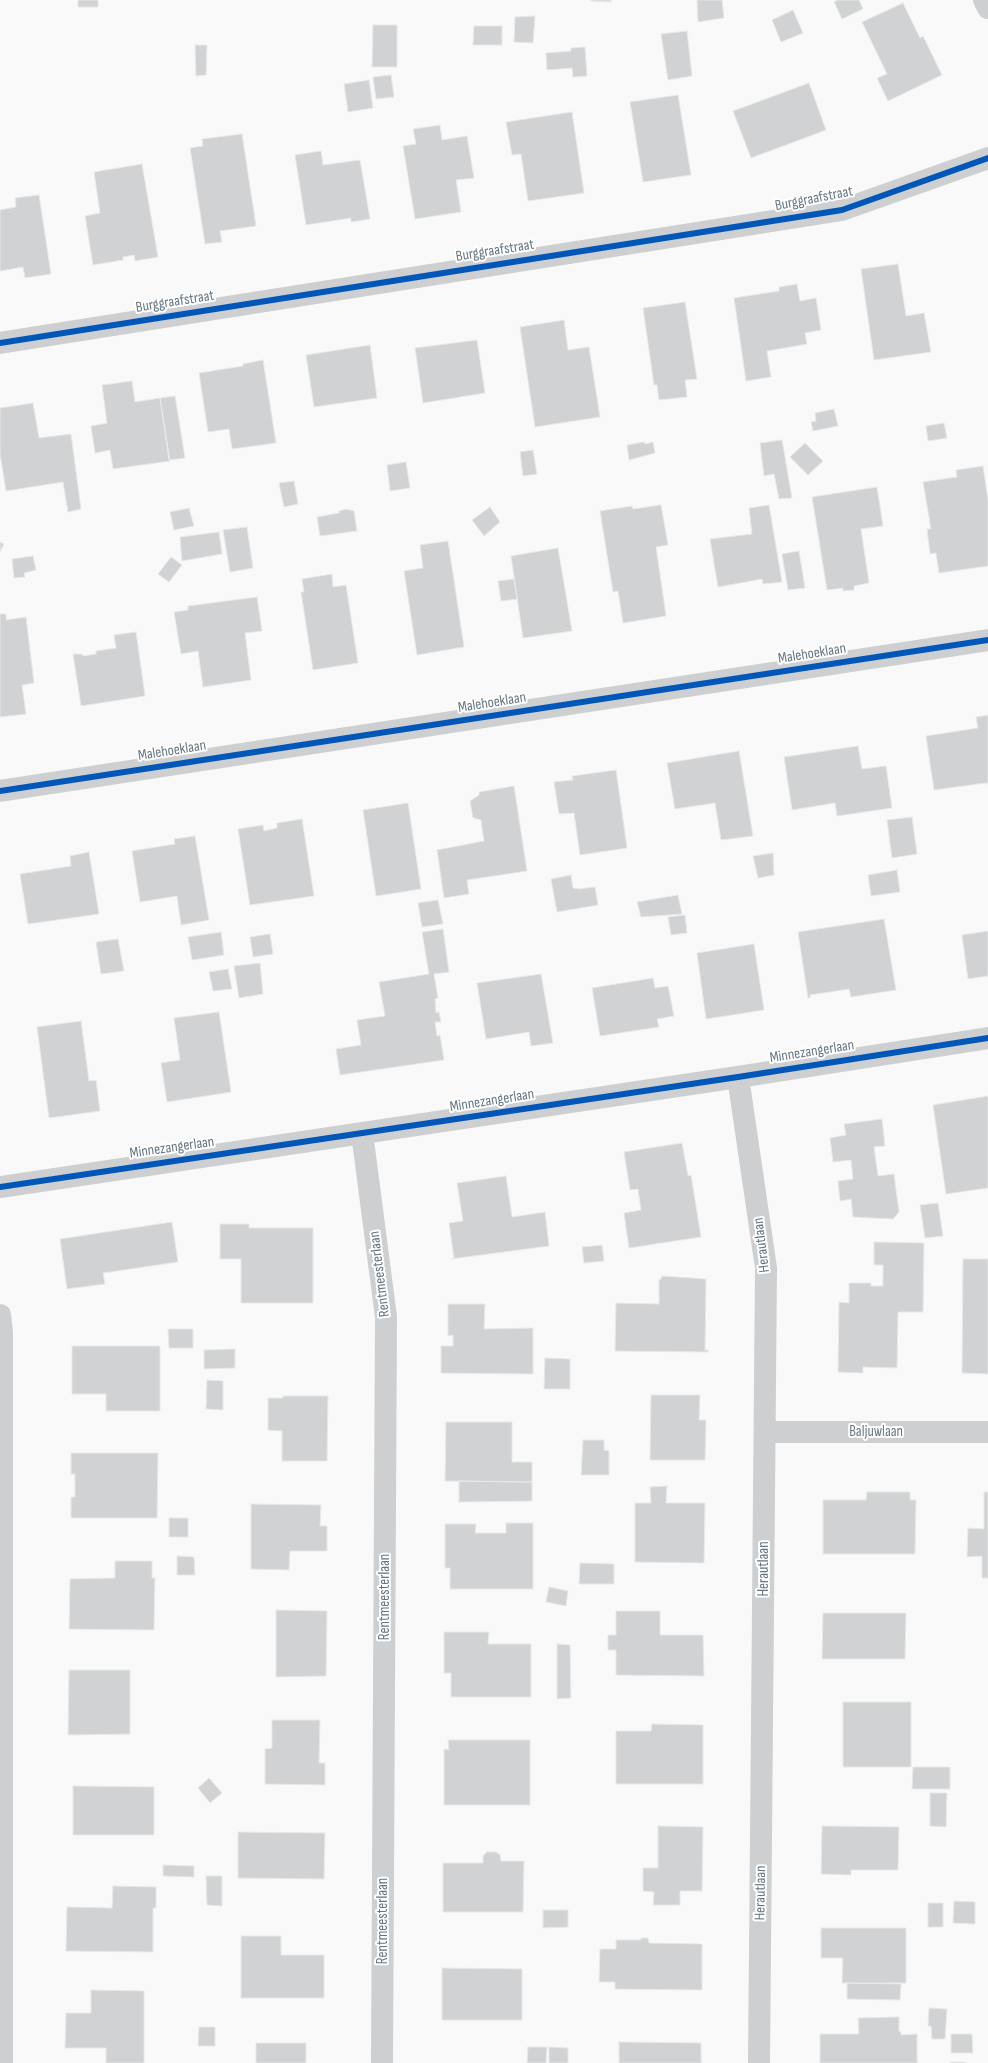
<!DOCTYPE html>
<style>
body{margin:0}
canvas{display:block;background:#f9f9f9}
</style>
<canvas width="988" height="2063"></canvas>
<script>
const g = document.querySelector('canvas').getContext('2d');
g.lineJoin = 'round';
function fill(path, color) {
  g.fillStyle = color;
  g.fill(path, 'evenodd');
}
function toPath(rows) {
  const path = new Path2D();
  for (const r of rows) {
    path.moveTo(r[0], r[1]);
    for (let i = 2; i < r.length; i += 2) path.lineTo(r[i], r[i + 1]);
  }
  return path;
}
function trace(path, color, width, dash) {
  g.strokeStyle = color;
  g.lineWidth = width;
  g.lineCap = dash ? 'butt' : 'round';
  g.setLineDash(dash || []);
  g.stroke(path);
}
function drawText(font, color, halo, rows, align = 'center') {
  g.font = font + ' "Sofia Sans Condensed",sans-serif';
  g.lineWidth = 4;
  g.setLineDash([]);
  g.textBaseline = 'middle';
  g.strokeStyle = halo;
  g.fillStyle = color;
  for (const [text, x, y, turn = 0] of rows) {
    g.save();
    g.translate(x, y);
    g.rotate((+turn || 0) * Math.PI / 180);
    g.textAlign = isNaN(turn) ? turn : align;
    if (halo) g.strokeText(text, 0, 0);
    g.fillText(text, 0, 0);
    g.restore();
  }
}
const building = toPath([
 [78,0,98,0,98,7,78,7,78,0],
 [591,0,611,0,611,2,591,1,591,0],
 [697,0,722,0,724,18,698,22,697,0],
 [837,0,859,0,863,9,842,19,834,2,837,0],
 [903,3,920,38,923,36,942,75,888,101,877,78,887,74,862,22,903,3],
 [793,10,803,33,781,42,772,20,793,10],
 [535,16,533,43,514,42,515,17,535,16],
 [373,25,397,25,397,67,372,67,373,25],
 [474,26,502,26,502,45,473,45,474,26],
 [687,31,692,76,668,80,661,34,687,31],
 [195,45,207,45,206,75,196,76,195,45],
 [585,47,587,76,573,77,572,68,547,70,546,53,571,51,571,48,585,47],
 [391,75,394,97,376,99,373,77,391,75],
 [369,80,373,108,348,112,344,84,369,80],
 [809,83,826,130,751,158,733,111,809,83],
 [678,95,691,175,643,182,630,102,678,95],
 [572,112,584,193,528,201,521,154,512,155,506,122,572,112],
 [440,125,442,140,467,136,474,178,456,180,461,212,415,219,403,146,416,144,413,129,440,125],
 [242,134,256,226,220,231,222,242,205,244,190,148,203,146,202,139,242,134],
 [321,151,323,165,360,160,370,219,351,222,351,218,306,225,295,155,321,151],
 [142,164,158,257,135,261,134,255,123,257,123,260,93,265,85,216,100,213,94,172,142,164],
 [39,195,51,274,25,278,23,267,0,271,0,210,16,207,15,198,39,195],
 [898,264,906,316,924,313,931,352,874,360,861,269,898,264],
 [797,284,800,301,816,298,821,330,805,333,807,344,767,351,771,377,746,381,734,298,779,291,779,287,797,284],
 [685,302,697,379,685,380,687,397,659,400,657,385,654,385,643,308,685,302],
 [564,320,568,350,589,347,600,417,535,427,520,327,564,320],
 [477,340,485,393,423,403,415,348,477,340],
 [370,345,377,398,314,407,306,355,370,345],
 [263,360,276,443,232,449,229,429,208,432,199,373,243,366,243,364,263,360],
 [132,381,135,402,160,398,170,461,113,469,110,450,95,453,91,426,107,423,102,385,132,381],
 [175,396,185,458,169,460,160,398,175,396],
 [33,403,39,438,71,434,81,509,68,512,63,482,6,491,0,454,0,408,33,403],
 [834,409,838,426,813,431,811,422,816,421,815,413,834,409],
 [944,423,947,438,928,441,926,426,944,423],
 [782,440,792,498,779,499,774,474,764,476,760,443,782,440],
 [644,442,645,444,653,442,655,453,629,460,627,445,644,442],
 [805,443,823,461,808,475,790,457,805,443],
 [533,450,537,474,523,476,520,452,533,450],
 [406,462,410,488,390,491,387,465,406,462],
 [983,466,988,500,988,566,939,573,936,553,930,554,927,529,931,529,923,482,957,477,956,470,983,466],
 [294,481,298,504,284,507,279,483,294,481],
 [877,487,883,526,861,529,869,583,854,586,854,590,843,591,843,588,827,590,812,497,877,487],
 [661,505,668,545,656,547,666,616,623,623,618,591,613,592,600,511,632,506,633,509,661,505],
 [769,505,782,582,763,584,762,579,718,587,710,539,752,534,749,508,769,505],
 [490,507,500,522,484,536,472,520,490,507],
 [189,508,194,526,174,530,170,512,189,508],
 [346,509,354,511,357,531,320,536,317,517,339,513,339,511,346,509],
 [247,527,253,568,230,572,223,530,247,527],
 [219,532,222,554,182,561,180,537,219,532],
 [448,541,464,647,417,655,404,571,423,568,420,545,448,541],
 [0,542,4,544,0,552,0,542],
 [558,548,572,631,523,638,511,556,558,548],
 [799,551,805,588,788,590,782,554,799,551],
 [33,556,36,570,24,573,25,577,14,578,12,559,33,556],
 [171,557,182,565,169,582,158,574,171,557],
 [332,574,333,587,346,585,358,663,313,670,301,592,304,592,302,579,332,574],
 [514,579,517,599,501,601,498,581,514,579],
 [257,597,262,631,245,633,251,680,203,687,198,651,181,654,174,612,188,610,188,606,257,597],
 [0,614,6,614,6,620,26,617,34,683,22,685,26,714,0,717,0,614],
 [136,632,145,696,81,706,73,654,82,654,83,656,96,654,96,651,116,648,114,635,136,632],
 [988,715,988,784,986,783,934,790,926,736,978,728,976,717,988,715],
 [858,746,862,769,886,766,892,808,837,816,835,803,792,810,784,757,858,746],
 [739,751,753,836,721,840,715,803,675,809,667,763,739,751],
 [616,770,627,848,580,855,574,813,559,814,554,782,573,780,572,776,616,770],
 [514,786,527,871,467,880,469,894,444,898,437,850,484,841,481,820,473,818,470,801,479,795,479,792,514,786],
 [408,803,421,889,376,896,363,810,408,803],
 [912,817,917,854,892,858,887,820,912,817],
 [302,819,314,896,250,905,238,829,263,825,264,831,277,828,277,823,302,819],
 [195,836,209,920,181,925,177,896,140,902,132,851,175,844,174,839,195,836],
 [89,852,99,914,28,924,20,874,71,866,70,856,89,852],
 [773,853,774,875,758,878,753,856,773,853],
 [897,870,900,892,871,896,868,875,897,870],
 [571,875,573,888,579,889,595,887,598,905,557,912,551,879,571,875],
 [678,895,682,914,641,917,637,902,678,895],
 [438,900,443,924,422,927,418,903,438,900],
 [685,915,687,933,671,935,668,917,685,915],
 [884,919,896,990,851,997,849,989,810,995,810,998,808,998,798,932,884,919],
 [443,929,449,972,434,974,438,998,435,999,436,1013,439,1012,441,1022,435,1022,437,1036,440,1035,444,1060,340,1075,336,1049,361,1045,357,1020,385,1016,379,982,429,974,422,932,443,929],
 [988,931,988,976,968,979,962,935,988,931],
 [221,932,224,955,192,960,188,937,221,932],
 [270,934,273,954,253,957,250,937,270,934],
 [118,939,124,971,101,974,96,942,118,939],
 [754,944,764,1010,706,1019,697,953,754,944],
 [260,963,263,994,239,998,234,966,260,963],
 [228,969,232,989,213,991,209,972,228,969],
 [541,974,553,1043,531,1046,529,1032,486,1039,477,983,541,974],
 [653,978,655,988,668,986,674,1016,657,1019,659,1027,600,1036,592,988,653,978],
 [219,1012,231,1092,167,1102,161,1063,180,1060,174,1018,219,1012],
 [81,1021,89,1081,96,1080,100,1111,49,1118,37,1027,81,1021],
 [988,1096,988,1188,946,1194,933,1105,988,1096],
 [882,1119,885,1146,874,1147,878,1176,894,1174,899,1212,893,1219,853,1217,851,1199,840,1201,838,1181,853,1179,851,1160,833,1162,830,1138,846,1135,844,1124,882,1119],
 [682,1143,688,1176,691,1175,701,1237,629,1248,624,1213,641,1210,638,1189,630,1190,624,1152,682,1143],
 [506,1176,512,1217,545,1212,549,1246,451,1259,454,1258,449,1223,463,1221,457,1183,506,1176],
 [938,1203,943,1236,925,1238,920,1205,938,1203],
 [172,1222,178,1262,103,1273,105,1284,67,1289,60,1239,172,1222],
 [220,1224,249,1224,249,1228,313,1228,313,1303,241,1303,241,1259,220,1259,220,1224],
 [874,1242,924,1243,923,1312,898,1312,897,1368,863,1367,863,1373,838,1372,839,1302,849,1303,849,1283,871,1283,871,1286,883,1286,883,1265,874,1265,874,1242],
 [602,1245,604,1261,584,1263,582,1247,602,1245],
 [963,1259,988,1259,988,1374,962,1373,963,1259],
 [662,1276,706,1279,705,1350,708,1350,708,1352,615,1351,616,1303,659,1304,659,1280,661,1279,662,1276],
 [448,1304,485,1304,484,1329,533,1328,533,1374,441,1373,441,1346,453,1346,453,1335,448,1336,448,1304],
 [168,1329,193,1329,193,1348,169,1348,168,1329],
 [72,1346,160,1346,160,1411,106,1411,106,1394,72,1394,72,1346],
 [235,1349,235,1368,204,1369,204,1350,235,1349],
 [545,1358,570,1359,570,1389,544,1389,545,1358],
 [207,1380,223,1381,223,1410,206,1409,207,1380],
 [651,1395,700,1395,699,1420,706,1420,705,1460,650,1460,651,1395],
 [283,1396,328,1396,327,1461,282,1461,282,1431,268,1430,268,1398,283,1398,283,1396],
 [446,1422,512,1422,512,1462,532,1462,532,1482,445,1481,446,1422],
 [583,1440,604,1440,604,1450,609,1451,609,1475,581,1475,583,1440],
 [71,1453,158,1453,157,1518,71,1518,71,1497,75,1497,75,1474,71,1474,71,1453],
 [459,1481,532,1482,532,1501,459,1502,459,1481],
 [667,1486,666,1503,705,1503,704,1563,635,1562,635,1503,651,1503,650,1487,667,1486],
 [867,1492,910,1492,910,1500,916,1500,915,1554,823,1554,823,1500,866,1500,867,1492],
 [984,1492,988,1492,988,1578,982,1578,982,1556,967,1557,968,1528,984,1529,984,1492],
 [251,1504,321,1505,320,1526,327,1526,327,1551,290,1551,289,1570,251,1569,251,1504],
 [169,1518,188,1518,188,1537,169,1537,169,1518],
 [506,1523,533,1523,533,1589,450,1589,450,1568,445,1568,445,1524,476,1524,475,1533,506,1533,506,1523],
 [177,1556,194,1557,195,1575,177,1575,177,1556],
 [115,1561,152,1561,152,1578,155,1578,154,1630,69,1629,70,1579,115,1578,115,1561],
 [580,1563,614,1564,614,1584,579,1584,580,1563],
 [549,1587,568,1591,566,1606,546,1602,549,1587],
 [276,1610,327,1611,326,1676,276,1677,276,1610],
 [616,1611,660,1611,660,1635,703,1635,704,1676,616,1675,616,1650,608,1650,608,1635,616,1635,616,1611],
 [823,1613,906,1613,905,1659,822,1659,823,1613],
 [444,1632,489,1632,488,1644,531,1644,531,1697,451,1697,451,1673,444,1673,444,1632],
 [557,1644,570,1645,571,1698,557,1699,557,1644],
 [69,1670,130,1670,130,1734,68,1735,69,1670],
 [843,1702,911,1702,911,1767,843,1767,843,1702],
 [272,1720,320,1720,319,1763,325,1763,325,1785,265,1784,265,1749,272,1748,272,1720],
 [652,1724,703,1725,703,1784,616,1784,616,1731,651,1731,652,1724],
 [448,1740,530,1740,530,1805,444,1805,444,1749,449,1750,448,1740],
 [913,1767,950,1767,950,1789,912,1789,913,1767],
 [209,1778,222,1793,210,1803,198,1788,209,1778],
 [73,1786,154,1787,154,1835,73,1835,73,1786],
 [930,1793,947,1793,946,1827,930,1826,930,1793],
 [658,1826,703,1827,702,1891,680,1891,680,1905,653,1905,654,1892,643,1891,643,1868,658,1868,658,1826],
 [822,1826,899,1827,898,1870,851,1870,851,1875,821,1874,822,1826],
 [238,1832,325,1833,324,1879,238,1878,238,1832],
 [487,1852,496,1852,500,1855,501,1861,524,1861,523,1912,443,1912,443,1863,483,1863,483,1856,487,1852],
 [163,1865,194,1866,194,1877,163,1876,163,1865],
 [206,1876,222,1876,222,1906,207,1905,206,1876],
 [113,1886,156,1887,156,1908,153,1908,153,1952,66,1951,67,1907,112,1908,113,1886],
 [954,1901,975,1902,975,1924,953,1923,954,1901],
 [928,1903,943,1903,943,1927,928,1927,928,1903],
 [543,1910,568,1910,568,1927,543,1928,543,1910],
 [821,1928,906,1928,906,1983,842,1983,843,1958,821,1958,821,1928],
 [241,1936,281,1936,281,1955,324,1955,324,1998,241,1998,241,1936],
 [641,1938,648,1938,649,1943,702,1944,702,1990,615,1989,615,1982,599,1982,600,1949,616,1949,616,1940,641,1940,641,1938],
 [442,1968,522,1969,522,2020,442,2020,442,1968],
 [847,1983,901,1984,900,2000,847,1999,847,1983],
 [91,1990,144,1991,144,2063,106,2063,106,2048,65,2048,66,2013,91,2013,91,1990],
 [929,2008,947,2009,945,2039,932,2039,931,2026,928,2026,929,2008],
 [899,2017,899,2032,901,2031,901,2035,917,2034,917,2063,820,2063,820,2034,859,2034,858,2018,899,2017],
 [199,2027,215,2027,215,2046,198,2046,199,2027],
 [951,2034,972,2034,973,2053,951,2053,951,2034],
 [619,2042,701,2043,701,2063,619,2063,619,2042],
 [256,2043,306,2043,306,2063,256,2063,256,2043],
 [528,2047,547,2047,546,2063,527,2063,528,2047],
 [549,2047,568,2048,568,2063,549,2063,549,2047],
 [950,2062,965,2062,965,2063,950,2063,950,2062]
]);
fill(building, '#d0d2d3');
trace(building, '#e8e8e8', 1);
trace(toPath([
 [984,0,988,8],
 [0,343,842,210,988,158],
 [0,791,988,640],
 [738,1077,766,1268,759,2063],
 [362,1133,386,1317,382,2063],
 [0,1187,738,1077,988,1038],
 [0,1315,2,1332,2,2063],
 [765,1432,988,1432]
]), '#cecfd0', 22);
trace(toPath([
 [0,343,842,210,988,158],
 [0,791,988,640],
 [0,1187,738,1077,988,1038]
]), '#0057b8', 6);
drawText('15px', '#657683', '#fff', [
 ["Burggraafstraat",814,199,-11],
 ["Burggraafstraat",495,251,-9],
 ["Burggraafstraat",175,302,-9],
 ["Malehoeklaan",812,654,-9],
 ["Malehoeklaan",492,703,-9],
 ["Malehoeklaan",172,751,-9],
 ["Minnezangerlaan",812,1052,-9],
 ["Minnezangerlaan",492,1101,-9],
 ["Minnezangerlaan",172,1148,-8],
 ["Herautlaan",762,1245,-97],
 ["Rentmeesterlaan",380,1274,-97],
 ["Baljuwlaan",876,1432],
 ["Herautlaan",764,1569,-90],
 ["Rentmeesterlaan",385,1597,-90],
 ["Herautlaan",761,1893,-89],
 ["Rentmeesterlaan",383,1921,-90]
]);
</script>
